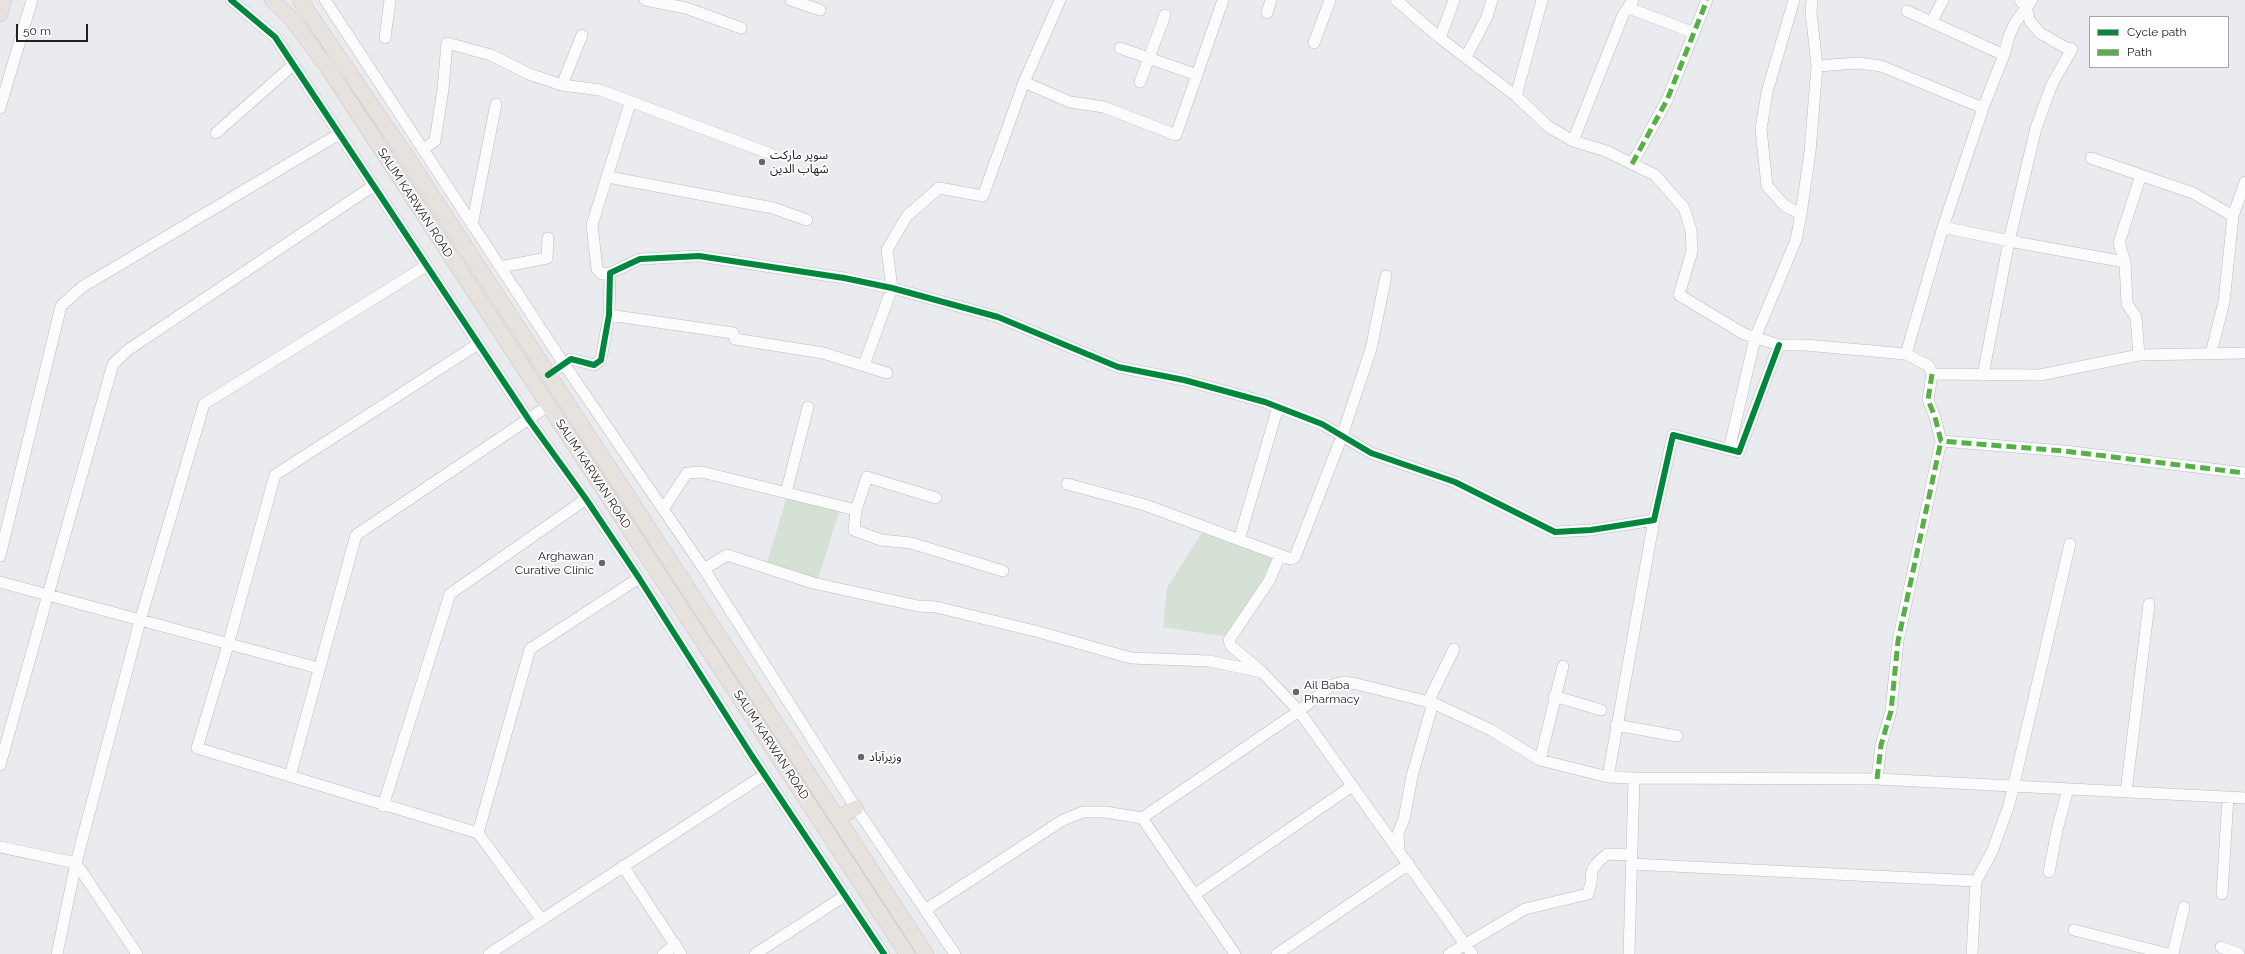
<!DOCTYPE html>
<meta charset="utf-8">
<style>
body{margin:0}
#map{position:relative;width:2245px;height:954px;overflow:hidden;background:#eaebef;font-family:Raleway,sans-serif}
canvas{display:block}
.legend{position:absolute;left:2089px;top:16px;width:140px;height:52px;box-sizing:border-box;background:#fff;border:1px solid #a6a6a7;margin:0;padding:5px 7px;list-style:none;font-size:12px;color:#202123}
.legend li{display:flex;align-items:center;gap:8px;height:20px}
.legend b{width:20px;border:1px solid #a6a6a7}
.scale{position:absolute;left:16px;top:24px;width:72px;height:18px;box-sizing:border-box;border:2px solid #202123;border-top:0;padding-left:5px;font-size:12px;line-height:14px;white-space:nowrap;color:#202123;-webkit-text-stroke:3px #fff;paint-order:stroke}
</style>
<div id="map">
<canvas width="2245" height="954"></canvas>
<ul class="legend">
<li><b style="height:5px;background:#00873e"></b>Cycle path</li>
<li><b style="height:5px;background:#55b145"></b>Path</li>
</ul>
<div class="scale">50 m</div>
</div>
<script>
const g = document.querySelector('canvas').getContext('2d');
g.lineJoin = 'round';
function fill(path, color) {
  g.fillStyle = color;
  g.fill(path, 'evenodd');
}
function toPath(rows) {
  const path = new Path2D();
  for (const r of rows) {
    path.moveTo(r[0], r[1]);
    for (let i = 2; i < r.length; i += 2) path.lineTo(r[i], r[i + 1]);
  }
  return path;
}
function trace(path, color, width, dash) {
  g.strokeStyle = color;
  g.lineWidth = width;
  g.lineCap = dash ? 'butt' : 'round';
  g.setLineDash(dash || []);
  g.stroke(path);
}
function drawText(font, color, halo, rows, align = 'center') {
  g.font = font + ' Raleway,"Noto Sans Arabic",sans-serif';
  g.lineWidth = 3.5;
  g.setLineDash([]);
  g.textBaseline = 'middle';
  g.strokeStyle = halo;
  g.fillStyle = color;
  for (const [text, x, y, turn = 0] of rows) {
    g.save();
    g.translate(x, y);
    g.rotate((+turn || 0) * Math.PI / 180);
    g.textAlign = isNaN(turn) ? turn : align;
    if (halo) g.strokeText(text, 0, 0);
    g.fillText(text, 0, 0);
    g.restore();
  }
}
fill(toPath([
 [787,496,839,512,817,582,766,566],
 [1203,531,1275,554,1264,579,1228,637,1163,627,1167,588]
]), '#d5e1d4');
const minor = toPath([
 [231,0,275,37,529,420,586,499,639,578,752,756,884,954],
 [325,0,564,364,704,569,856,808,955,954],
 [645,0,686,8,741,28],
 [791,0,820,10],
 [1396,0,1440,38,1516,96,1549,127,1573,141,1606,151,1655,175,1684,208,1691,230,1692,251,1679,295,1744,334,1779,345,1805,345,1906,354,1929,366,1932,374,2040,375,2139,355,2245,353],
 [1794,0,1767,92,1761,129,1767,186,1785,206,1801,214],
 [1629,8,1694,33],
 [1907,11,2004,55],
 [1267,13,1271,0],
 [1932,21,1943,0],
 [385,38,390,0],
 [1440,38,1454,0],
 [1314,43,1330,0],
 [1120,48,1197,75],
 [1466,57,1487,17,1492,0],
 [1817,66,1858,63,1881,66,1983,108],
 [1024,82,1070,102,1104,107,1176,135,1223,0],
 [1140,82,1165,15],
 [562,85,582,35],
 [1516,96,1542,0],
 [0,108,32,0],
 [216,133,293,65],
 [1573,141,1623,15,1633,0],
 [423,149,435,141,443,89,447,43,491,55,529,74,562,85,600,90,771,154],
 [2091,158,2193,193,2233,216],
 [1632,164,1667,100,1707,0],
 [608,177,773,208,807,220],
 [472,225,496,104],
 [1943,227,2009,241,2125,262],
 [500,267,547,258,548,238],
 [610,273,602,274,597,269,592,225,630,103],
 [609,315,733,333,735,339,823,353,887,373],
 [2211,353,2224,302,2233,216,2245,182],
 [1906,354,1943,227,1983,108,2004,55,2009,36,2015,23,2032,0],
 [2139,355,2136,317,2127,304,2125,262,2119,243,2141,175],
 [864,365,892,288,887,250,895,236,907,216,939,188,983,196,1024,82,1060,0],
 [1932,374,1928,400,1935,417,1941,441,2064,451,2245,473],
 [548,375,571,359,594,365,601,360,609,315,610,273,640,259,699,256,844,278,892,288,998,317,1118,367,1184,380,1265,402,1322,424,1371,453,1455,482,1555,532,1591,530,1654,520,1673,435,1739,452,1779,345],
 [1983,375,2009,241,2036,128,2052,84,2072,49,2066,48,2040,33,2030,21,2026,8,2020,0],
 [1729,450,1755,338,1796,240,1801,214,1810,152,1817,66,1811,12,1812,0],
 [1067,484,1145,505,1280,555,1291,559,1295,557,1342,436,1371,349,1386,276],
 [786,493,808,407],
 [663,509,687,473,702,472,856,510,854,530,881,540,911,543,1003,571],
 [856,510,867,477,936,498],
 [1239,540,1278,407],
 [0,556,61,306,82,287,339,134],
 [704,569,727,555,813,583,918,606,936,607,1039,632,1131,658,1209,661,1262,672,1299,711,1472,954],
 [0,582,318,668],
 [1261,671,1231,646,1229,640,1269,581,1280,555],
 [1554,696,1601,710],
 [1428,702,1454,649],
 [1616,725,1677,736],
 [1540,760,1563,666],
 [0,765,113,364,128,350,373,186],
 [290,776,356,535,548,406],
 [1634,778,1608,777,1654,520],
 [1877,779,1881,745,1891,711,1898,641,1941,441],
 [2126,792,2149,604],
 [383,806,450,594,586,499],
 [1142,818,1235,954],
 [478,833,197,748,228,645,275,475,478,344],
 [0,847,76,863,137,954],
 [1399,848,1398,834,1404,819,1412,776,1433,703],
 [1631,864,1976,881],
 [623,866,681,954],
 [2049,872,2057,830,2068,789],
 [2222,894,2228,797],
 [1194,895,1352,786],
 [925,910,1063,820,1083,812,1105,812,1142,818,1299,711,1332,685,1344,682,1357,684,1433,703,1491,730,1540,760,1608,777],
 [541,919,478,833,530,649,639,578],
 [2074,930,2168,954],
 [2221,947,2239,954],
 [57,954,76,863,140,621,204,404,426,266],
 [489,954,764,775],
 [663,954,676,945],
 [755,954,846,895],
 [1277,954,1409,864],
 [1449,954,1525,909,1588,894,1591,883,1592,870,1598,862,1607,854,1631,855],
 [1629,954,1634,778,1877,779,2245,798],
 [1972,954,1976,881,1992,852,2009,805,2070,544],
 [2173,954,2184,907]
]);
const major = toPath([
 [272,0,290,17,328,68,907,954],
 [300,0,409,160,926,954],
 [0,14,4,0],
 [839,818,856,808]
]);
trace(minor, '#babbbe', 12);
trace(major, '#c7c7c9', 16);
trace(minor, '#fcfcfd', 11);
trace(major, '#e7e2de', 15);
trace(toPath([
 [1632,164,1667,100,1707,0],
 [1932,374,1928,400,1935,417,1941,441,2064,451,2245,473],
 [1877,779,1881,745,1891,711,1898,641,1941,441]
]), '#55b145', 5, [10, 5]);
trace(toPath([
 [231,0,275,37,529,420,586,499,639,578,752,756,884,954],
 [548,375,571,359,594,365,601,360,609,315,610,273,640,259,699,256,844,278,892,288,998,317,1118,367,1184,380,1265,402,1322,424,1371,453,1455,482,1555,532,1591,530,1654,520,1673,435,1739,452,1779,345]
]), '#00873e', 6);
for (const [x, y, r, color] of [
 [762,162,4,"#67686a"],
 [602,563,4,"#67686a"],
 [1296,692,4,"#67686a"],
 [861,757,4,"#67686a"]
]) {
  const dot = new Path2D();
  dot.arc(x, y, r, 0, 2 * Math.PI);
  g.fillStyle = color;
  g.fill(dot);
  trace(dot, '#fff', 1.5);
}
drawText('12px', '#202123', '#fff', [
 ["سوپر مارکت",770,155],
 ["شهاب الدین",770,169],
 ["Arghawan",594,556,"right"],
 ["Curative Clinic",594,570,"right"],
 ["Ail Baba",1304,685],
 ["Pharmacy",1304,699],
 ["وزیرآباد",869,757]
], 'left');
drawText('12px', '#202123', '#fff', [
 ["SALIM KARWAN ROAD",415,203,57],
 ["SALIM KARWAN ROAD",593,474,57],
 ["SALIM KARWAN ROAD",771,745,57]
]);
</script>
